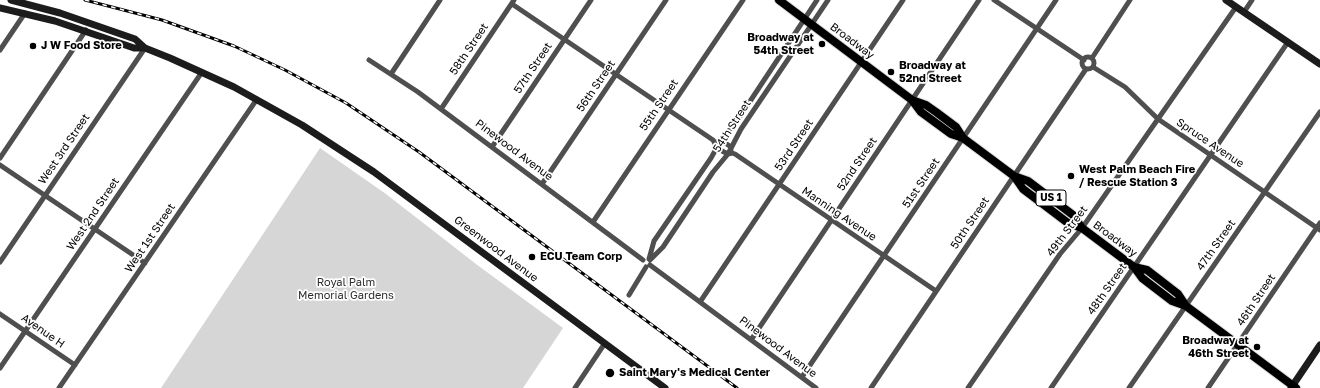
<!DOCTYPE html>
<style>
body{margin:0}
canvas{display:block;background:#fff}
</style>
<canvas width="1320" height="388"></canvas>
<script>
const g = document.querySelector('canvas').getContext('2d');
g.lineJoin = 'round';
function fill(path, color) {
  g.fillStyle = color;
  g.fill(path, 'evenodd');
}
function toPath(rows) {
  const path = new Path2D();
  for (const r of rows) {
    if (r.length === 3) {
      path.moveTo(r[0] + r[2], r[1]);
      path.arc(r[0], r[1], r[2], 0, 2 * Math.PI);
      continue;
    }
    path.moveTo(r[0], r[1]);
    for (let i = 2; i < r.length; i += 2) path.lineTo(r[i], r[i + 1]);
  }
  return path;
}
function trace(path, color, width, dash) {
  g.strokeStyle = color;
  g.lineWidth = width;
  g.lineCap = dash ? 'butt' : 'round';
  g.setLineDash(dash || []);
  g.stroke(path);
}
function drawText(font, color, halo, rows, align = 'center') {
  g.font = font + ' "Golos Text",sans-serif';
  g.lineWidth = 3.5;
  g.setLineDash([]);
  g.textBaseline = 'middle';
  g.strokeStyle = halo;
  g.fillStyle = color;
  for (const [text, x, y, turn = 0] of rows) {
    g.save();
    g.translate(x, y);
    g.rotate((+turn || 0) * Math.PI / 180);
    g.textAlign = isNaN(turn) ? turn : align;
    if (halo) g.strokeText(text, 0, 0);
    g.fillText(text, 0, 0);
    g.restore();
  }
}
fill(toPath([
 [320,148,386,194,476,264,563,328,523,388,161,388]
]), '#d6d6d6');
const primary = toPath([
 [779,0,912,100,926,105,936,112,956,127,963,138],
 [912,100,921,112,951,134,963,138,1014,176,1028,181,1073,215,1082,228],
 [1014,176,1023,189,1068,223,1082,228,1134,267,1147,270,1178,294,1186,306],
 [1134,267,1142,278,1172,301,1186,306,1296,388]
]);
trace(primary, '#dbdbdb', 10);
trace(toPath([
 [994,0,1084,60],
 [512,4,713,140,717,147,722,151,728,154,732,153,735,154,936,291],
 [1244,12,1252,0],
 [0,50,25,13],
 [1088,63,6],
 [1092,58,1130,0],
 [369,60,418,92,643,260],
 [1093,67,1125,87,1158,119,1320,230],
 [391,74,440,0],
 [441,109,514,0],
 [718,141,721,140,731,147,731,150],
 [492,147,591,0],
 [0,158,86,30],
 [0,165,145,263],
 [542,184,666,0],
 [593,222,743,0],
 [649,259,654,241,711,158,721,140,737,121,817,0],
 [650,260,663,247,713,172,728,154,741,129,828,0],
 [0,262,145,48],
 [650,265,816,388],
 [629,295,646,267],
 [700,302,903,0],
 [0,314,75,365],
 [751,340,979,0],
 [0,368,202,72],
 [802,377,1056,0],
 [59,388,257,99],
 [575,388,605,343],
 [871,388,1086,69],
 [968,388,1060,254,1082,228,1236,7],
 [1051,388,1288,42],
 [1129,388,1320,112],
 [1208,388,1320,223]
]), '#4f4f4f', 5);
trace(toPath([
 [11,0,60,13,135,39,145,48,170,58,234,87,302,125,374,172,665,388],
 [1226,0,1320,64],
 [0,8,55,21,134,48,145,48],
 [1291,388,1320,345]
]), '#1c1c1c', 7);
trace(primary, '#000', 8);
const rail = toPath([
 [85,0,162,20,234,46,285,70,346,103,419,152,737,388]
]);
trace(rail, '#000', 3);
trace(rail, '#fff', 1.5, [4.5]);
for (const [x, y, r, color] of [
 [822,44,4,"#000"],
 [33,46,4,"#000"],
 [891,72,4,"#000"],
 [1071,176,4,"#000"],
 [532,257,4,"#000"],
 [1257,347,4,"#000"],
 [610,373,5,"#000"]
]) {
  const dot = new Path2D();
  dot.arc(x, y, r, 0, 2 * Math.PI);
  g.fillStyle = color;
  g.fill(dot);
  trace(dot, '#fff', 1.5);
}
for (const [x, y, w] of [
 [1051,198,30]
]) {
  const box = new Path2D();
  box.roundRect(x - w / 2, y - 8, w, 16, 3);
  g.fillStyle = '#fff';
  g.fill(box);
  trace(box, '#000', 1);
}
drawText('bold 10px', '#000', null, [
 ["US 1",1051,198]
]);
drawText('bold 11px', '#000', '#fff', [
 ["Broadway at",814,38,"right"],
 ["54th Street",814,51,"right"],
 ["J W Food Store",41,46],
 ["Broadway at",899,66],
 ["52nd Street",899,79],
 ["West Palm Beach Fire",1079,170],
 ["/ Rescue Station 3",1079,183],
 ["ECU Team Corp",540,257],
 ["Broadway at",1249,341,"right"],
 ["46th Street",1249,354,"right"],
 ["Saint Mary's Medical Center",619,373]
], 'left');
drawText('11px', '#000', '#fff', [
 ["Broadway",852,41,37],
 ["58th Street",469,49,-56],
 ["57th Street",533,68,-56],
 ["56th Street",596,86,-56],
 ["55th Street",659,105,-56],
 ["54th Street",732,126,-57],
 ["Spruce Avenue",1210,143,34],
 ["53rd Street",794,145,-56],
 ["West 3rd Street",64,149,-56],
 ["Pinewood Avenue",514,150,37],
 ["52nd Street",857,164,-56],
 ["51st Street",921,183,-56],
 ["West 2nd Street",93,214,-56],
 ["Manning Avenue",839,214,34],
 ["50th Street",970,223,-56],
 ["49th Street",1067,231,-53],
 ["West 1st Street",150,238,-56],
 ["Broadway",1115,239,37],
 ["47th Street",1216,245,-55],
 ["Greenwood Avenue",496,249,37],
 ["48th Street",1107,289,-55],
 ["46th Street",1256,300,-56],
 ["Avenue H",43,331,35],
 ["Pinewood Avenue",778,347,37]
]);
drawText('11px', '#2d2d2d', '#fff', [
 ["Royal Palm",346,283],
 ["Memorial Gardens",346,296]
]);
</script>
